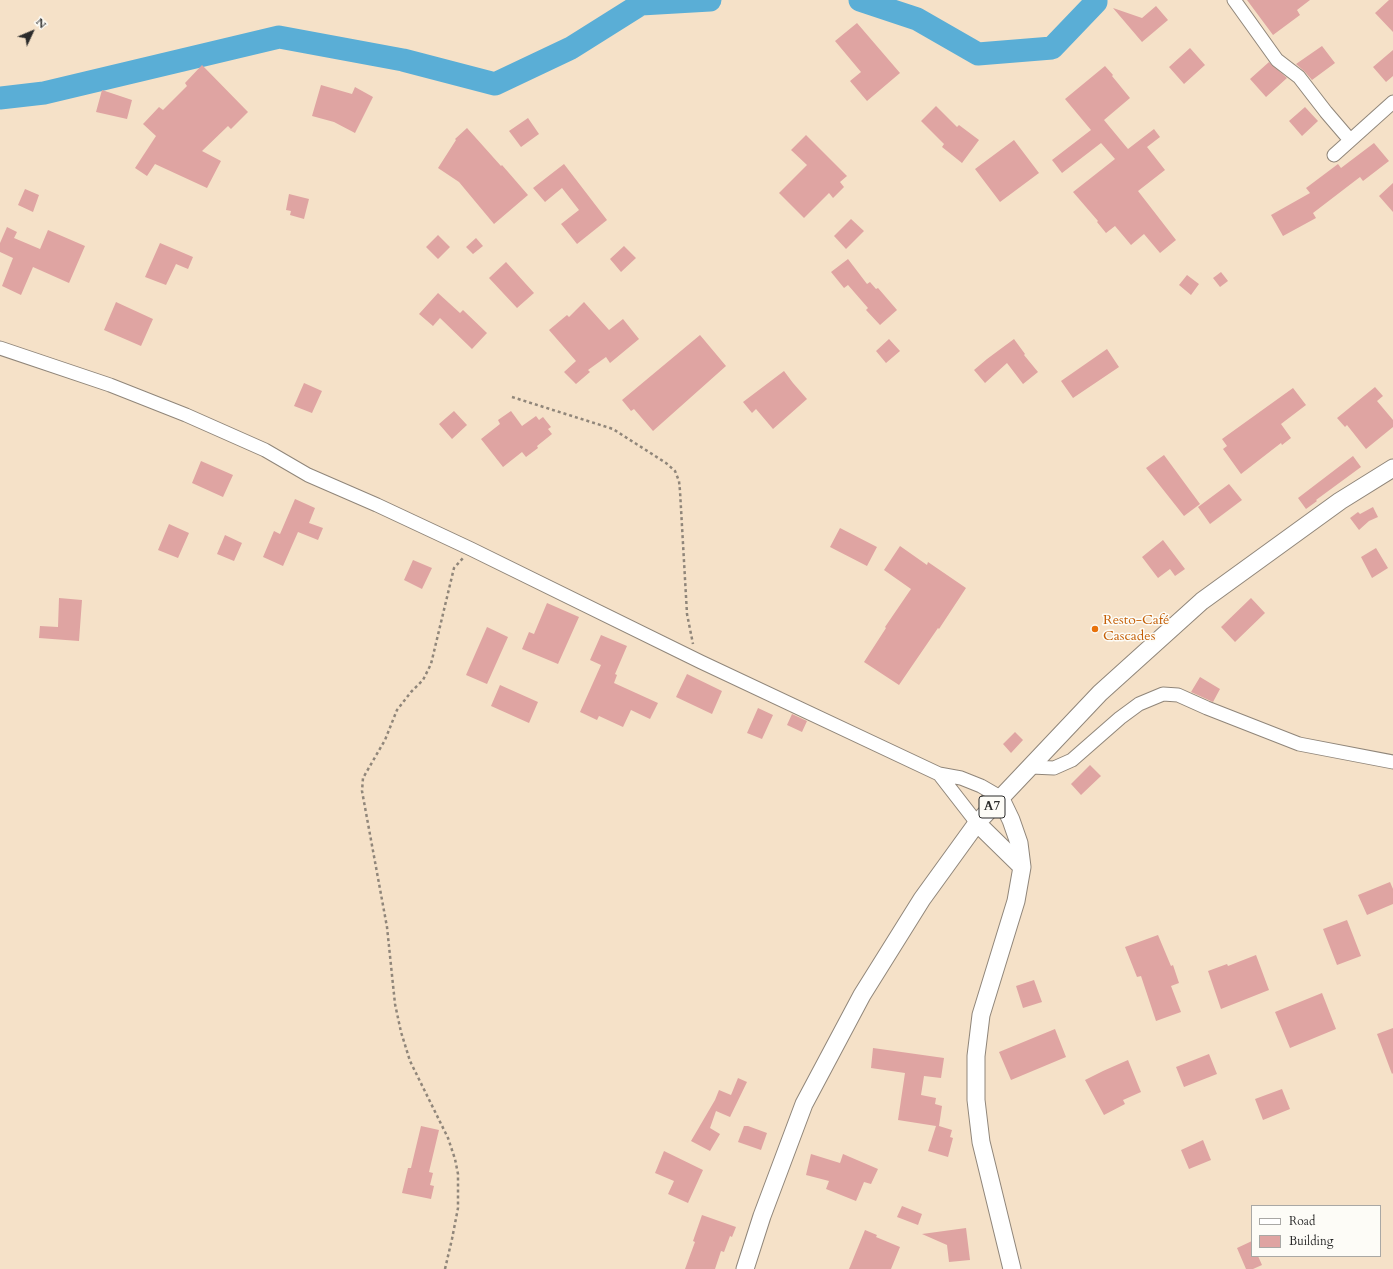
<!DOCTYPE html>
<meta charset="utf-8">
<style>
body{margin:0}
#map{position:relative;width:1393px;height:1269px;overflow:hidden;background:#f5e1c8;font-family:Cardo,serif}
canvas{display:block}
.legend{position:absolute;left:1251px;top:1205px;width:130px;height:52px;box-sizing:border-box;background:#fdfcf7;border:1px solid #a9a8a5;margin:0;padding:5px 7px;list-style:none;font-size:12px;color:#2b2b2b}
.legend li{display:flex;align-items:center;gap:8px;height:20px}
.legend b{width:20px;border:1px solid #a9a8a5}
.north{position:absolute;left:12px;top:12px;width:40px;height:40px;-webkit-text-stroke:3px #fdfcf7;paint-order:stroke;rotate:46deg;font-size:11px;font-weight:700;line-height:16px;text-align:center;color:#2b2b2b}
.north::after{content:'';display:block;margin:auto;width:14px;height:18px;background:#2b2b2b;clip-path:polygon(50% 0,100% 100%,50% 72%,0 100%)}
</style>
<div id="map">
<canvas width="1393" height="1269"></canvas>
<ul class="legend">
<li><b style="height:5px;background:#fff"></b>Road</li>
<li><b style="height:11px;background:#dfa4a2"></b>Building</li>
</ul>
<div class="north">N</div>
</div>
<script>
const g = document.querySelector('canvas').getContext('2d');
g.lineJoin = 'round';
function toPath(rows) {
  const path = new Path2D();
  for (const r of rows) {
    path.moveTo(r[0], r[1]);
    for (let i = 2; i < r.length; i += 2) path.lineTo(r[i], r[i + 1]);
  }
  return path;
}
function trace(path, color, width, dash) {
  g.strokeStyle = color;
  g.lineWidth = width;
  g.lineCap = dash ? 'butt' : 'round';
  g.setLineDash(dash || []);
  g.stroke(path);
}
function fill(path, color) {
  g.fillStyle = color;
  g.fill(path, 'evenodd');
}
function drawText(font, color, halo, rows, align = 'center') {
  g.font = font + ' Cardo,serif';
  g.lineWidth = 3;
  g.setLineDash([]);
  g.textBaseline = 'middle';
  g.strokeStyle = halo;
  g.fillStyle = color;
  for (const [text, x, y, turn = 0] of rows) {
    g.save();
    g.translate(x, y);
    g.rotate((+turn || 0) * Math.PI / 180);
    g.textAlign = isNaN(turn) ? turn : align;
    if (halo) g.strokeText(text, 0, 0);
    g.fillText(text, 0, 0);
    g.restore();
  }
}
trace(toPath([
 [860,0,917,19,978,54,1052,48,1096,2,1096,0],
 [0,98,44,93,279,37,403,60,495,84,571,48,641,4,710,0]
]), '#5aaed6', 23);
fill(toPath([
 [1247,0,1310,0,1297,10,1300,15,1273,35],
 [1389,0,1393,0,1393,32,1375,13],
 [1156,6,1168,20,1142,42,1113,8,1142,18],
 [857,23,900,73,867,101,850,81,861,72,835,41],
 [1322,46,1335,63,1312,80,1305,72,1296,64],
 [1190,48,1205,65,1184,84,1169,67],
 [1393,50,1393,76,1386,82,1373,67],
 [1269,62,1287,78,1266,97,1250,79],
 [202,65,248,112,231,129,228,126,202,151,221,161,207,188,155,164,147,176,135,168,156,136,143,124,159,107,163,110,187,86,185,83],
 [1105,66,1113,75,1112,76,1130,98,1104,120,1128,149,1154,129,1160,137,1147,147,1165,170,1138,191,1176,240,1160,253,1144,234,1131,245,1115,226,1106,233,1097,222,1098,221,1073,192,1115,159,1101,143,1062,173,1052,160,1091,130,1065,99],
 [321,85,352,94,355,87,373,97,355,133,334,122,312,116],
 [102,90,132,100,127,119,96,112],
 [936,106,957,127,959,125,979,140,962,163,942,147,944,144,921,121],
 [1305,107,1318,121,1302,136,1289,121],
 [528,118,539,134,521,147,509,131],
 [467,128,501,166,502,165,528,195,494,224,459,182,438,168,456,140,455,139],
 [806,135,847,176,840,182,844,187,833,198,829,193,804,218,779,193,807,165,791,150],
 [1014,140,1039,173,1000,202,975,169],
 [1374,143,1389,161,1363,181,1360,177,1313,213,1316,218,1283,236,1271,215,1310,193,1306,188,1338,164,1341,168],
 [564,164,607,220,577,244,561,224,579,210,562,188,545,202,533,188],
 [1393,183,1393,212,1379,196],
 [25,189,39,195,33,212,18,205],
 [289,194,309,199,304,219,290,215,291,211,286,210],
 [851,219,864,231,846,249,834,236],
 [7,227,17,232,14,238,40,249,48,230,85,246,69,283,33,267,21,295,2,286,13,258,0,252,0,243],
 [438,235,450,247,438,259,426,247],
 [476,238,483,246,473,254,466,247],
 [160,243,193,257,188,269,176,264,166,285,145,277],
 [624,246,636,258,621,272,610,259],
 [848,259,867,284,870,282,876,289,878,288,897,310,880,325,866,310,868,308,848,285,844,288,831,272],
 [506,262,534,293,517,308,489,278],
 [1221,272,1228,281,1220,287,1213,278],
 [1187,275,1199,284,1191,295,1179,285],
 [438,293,460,313,463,310,487,333,472,349,440,318,433,326,419,314],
 [116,302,153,319,141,346,104,330],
 [584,302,609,330,623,319,639,339,610,363,606,357,588,370,590,372,576,384,564,372,576,361,549,330,567,315,569,317],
 [700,335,726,366,653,431,634,409,631,411,622,400],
 [889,339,900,351,886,363,876,351],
 [1014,339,1025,354,1024,355,1038,372,1023,384,1007,363,985,383,974,370,987,359],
 [1107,349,1119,367,1073,398,1061,381],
 [784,371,793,383,807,399,773,429,756,409,752,413,743,402],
 [304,383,322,391,312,413,294,406],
 [1375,387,1383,396,1377,401,1393,420,1393,427,1366,449,1347,425,1345,427,1337,418],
 [1293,388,1306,405,1281,424,1291,438,1282,445,1281,443,1241,474,1223,449,1227,446,1222,439],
 [454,411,467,425,452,439,439,424],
 [511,411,522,426,536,416,539,420,543,417,551,427,548,429,552,434,537,446,538,448,526,457,522,452,503,467,481,439,500,424,498,420],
 [1164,455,1200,504,1184,516,1146,468],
 [1353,456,1361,467,1316,500,1317,501,1306,509,1298,498],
 [201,461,233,475,223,497,192,483],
 [1229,484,1242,500,1210,524,1198,507],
 [295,499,315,508,309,523,323,528,318,540,298,532,283,566,263,557,274,531,280,534],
 [1373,507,1378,517,1369,521,1359,530,1350,518,1358,512,1360,514],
 [169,524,189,533,178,558,158,550],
 [840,528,877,547,867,566,830,547],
 [225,535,242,543,234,561,217,554],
 [1163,540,1185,569,1175,576,1170,569,1158,578,1142,557],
 [900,546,927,565,928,562,966,588,939,629,938,628,914,663,899,685,864,662,886,628,885,627,911,589,884,570],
 [1376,548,1388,568,1372,578,1361,557],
 [413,560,432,568,422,589,404,580],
 [59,598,82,600,79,641,39,638,40,626,58,627],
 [1251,598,1265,613,1235,642,1221,627],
 [547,603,579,617,558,664,522,649,529,632,534,634],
 [487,627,508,637,487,684,466,675],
 [601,635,627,646,615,674,617,675,614,683,658,703,650,719,631,710,623,727,599,716,597,720,580,712,601,665,590,660],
 [687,674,722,691,712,714,676,697],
 [1200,677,1220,689,1213,702,1191,692],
 [500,685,538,702,529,723,491,706],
 [758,708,773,715,762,739,747,733],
 [792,714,807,721,802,732,787,725],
 [1015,732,1023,740,1011,753,1003,744],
 [1090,765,1101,776,1081,795,1071,784],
 [1390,882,1393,889,1393,904,1367,915,1358,895],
 [1347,920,1361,956,1337,965,1323,929],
 [1158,935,1171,966,1173,965,1179,983,1171,986,1181,1012,1156,1021,1141,976,1137,977,1125,947],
 [1256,955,1269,990,1221,1009,1208,971,1227,964,1228,966],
 [1034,980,1042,1002,1023,1008,1016,986],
 [1322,993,1336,1029,1290,1048,1275,1012],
 [1393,1028,1393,1073,1392,1074,1377,1034],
 [1055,1029,1066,1057,1011,1080,999,1052],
 [873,1048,944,1058,941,1078,924,1076,921,1095,936,1098,935,1104,942,1106,939,1126,952,1130,950,1137,953,1138,948,1157,928,1151,936,1126,898,1120,905,1073,871,1068],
 [1209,1054,1217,1074,1184,1087,1176,1067],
 [1128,1060,1141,1092,1123,1100,1125,1104,1104,1115,1085,1080,1103,1071],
 [738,1078,747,1082,730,1117,716,1111,710,1128,720,1134,710,1151,691,1141,715,1100,719,1090,731,1095],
 [1282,1089,1290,1109,1263,1120,1255,1099],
 [421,1126,439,1130,429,1172,433,1173,430,1185,434,1186,431,1199,402,1193,408,1168,411,1168],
 [744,1126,748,1126,767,1133,761,1150,738,1142],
 [1203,1140,1211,1160,1189,1169,1181,1150],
 [664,1151,703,1170,688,1203,668,1194,674,1181,655,1173],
 [811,1154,840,1163,843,1154,878,1169,871,1184,864,1182,856,1201,826,1189,829,1181,806,1175],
 [902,1206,922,1214,918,1225,897,1217],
 [702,1215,736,1227,732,1237,730,1236,724,1252,721,1251,715,1269,685,1269,695,1242,693,1241],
 [966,1228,970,1260,949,1262,947,1245,922,1234],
 [865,1230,877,1235,876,1237,900,1247,891,1269,849,1269],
 [1252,1241,1252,1256,1258,1256,1262,1265,1253,1269,1246,1269,1237,1248]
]), '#dfa4a2');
const minor = toPath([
 [1234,0,1277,60,1299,77,1326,112,1350,140],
 [1334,155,1393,102],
 [0,348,110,385,186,415,265,450,308,475,377,505,471,549,701,662,939,774,961,778,981,786,1000,797],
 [1031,767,1054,768,1072,760,1120,718,1139,704,1163,694,1178,695,1207,708,1299,744,1393,762],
 [939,774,977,823]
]);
const major = toPath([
 [1000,797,1011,820,1019,843,1022,867,1016,901,981,1015,976,1056,976,1100,981,1142,1012,1269],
 [977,823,1022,867],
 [745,1269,762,1216,804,1104,862,995,922,899,977,823,1100,693,1202,601,1340,501,1393,468]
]);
trace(minor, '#90867a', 15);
trace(major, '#90867a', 19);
trace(toPath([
 [512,397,613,429,666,463,675,471,679,481,680,491,687,614,693,644],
 [445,1269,452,1239,458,1208,458,1174,455,1159,448,1138,410,1061,401,1032,395,1004,387,927,362,791,363,778,385,740,397,710,411,692,423,680,431,664,454,568,463,558]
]), '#90867a', 2.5, [3, 3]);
trace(minor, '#fff', 13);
trace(major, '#fff', 17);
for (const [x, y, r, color] of [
 [1095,629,4,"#e8710a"]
]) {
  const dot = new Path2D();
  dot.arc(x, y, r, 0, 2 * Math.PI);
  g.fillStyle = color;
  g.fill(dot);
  trace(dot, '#fdfcf7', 1.5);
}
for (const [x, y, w] of [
 [992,807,26]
]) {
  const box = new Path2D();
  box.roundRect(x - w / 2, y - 11, w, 22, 3);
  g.fillStyle = '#fdfcf7';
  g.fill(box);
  trace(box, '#2b2b2b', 1);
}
drawText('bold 13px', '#2b2b2b', null, [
 ["A7",992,807]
]);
drawText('14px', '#c56008', '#fdfcf7', [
 ["Resto-Café",1103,621],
 ["Cascades",1103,637]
], 'left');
</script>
